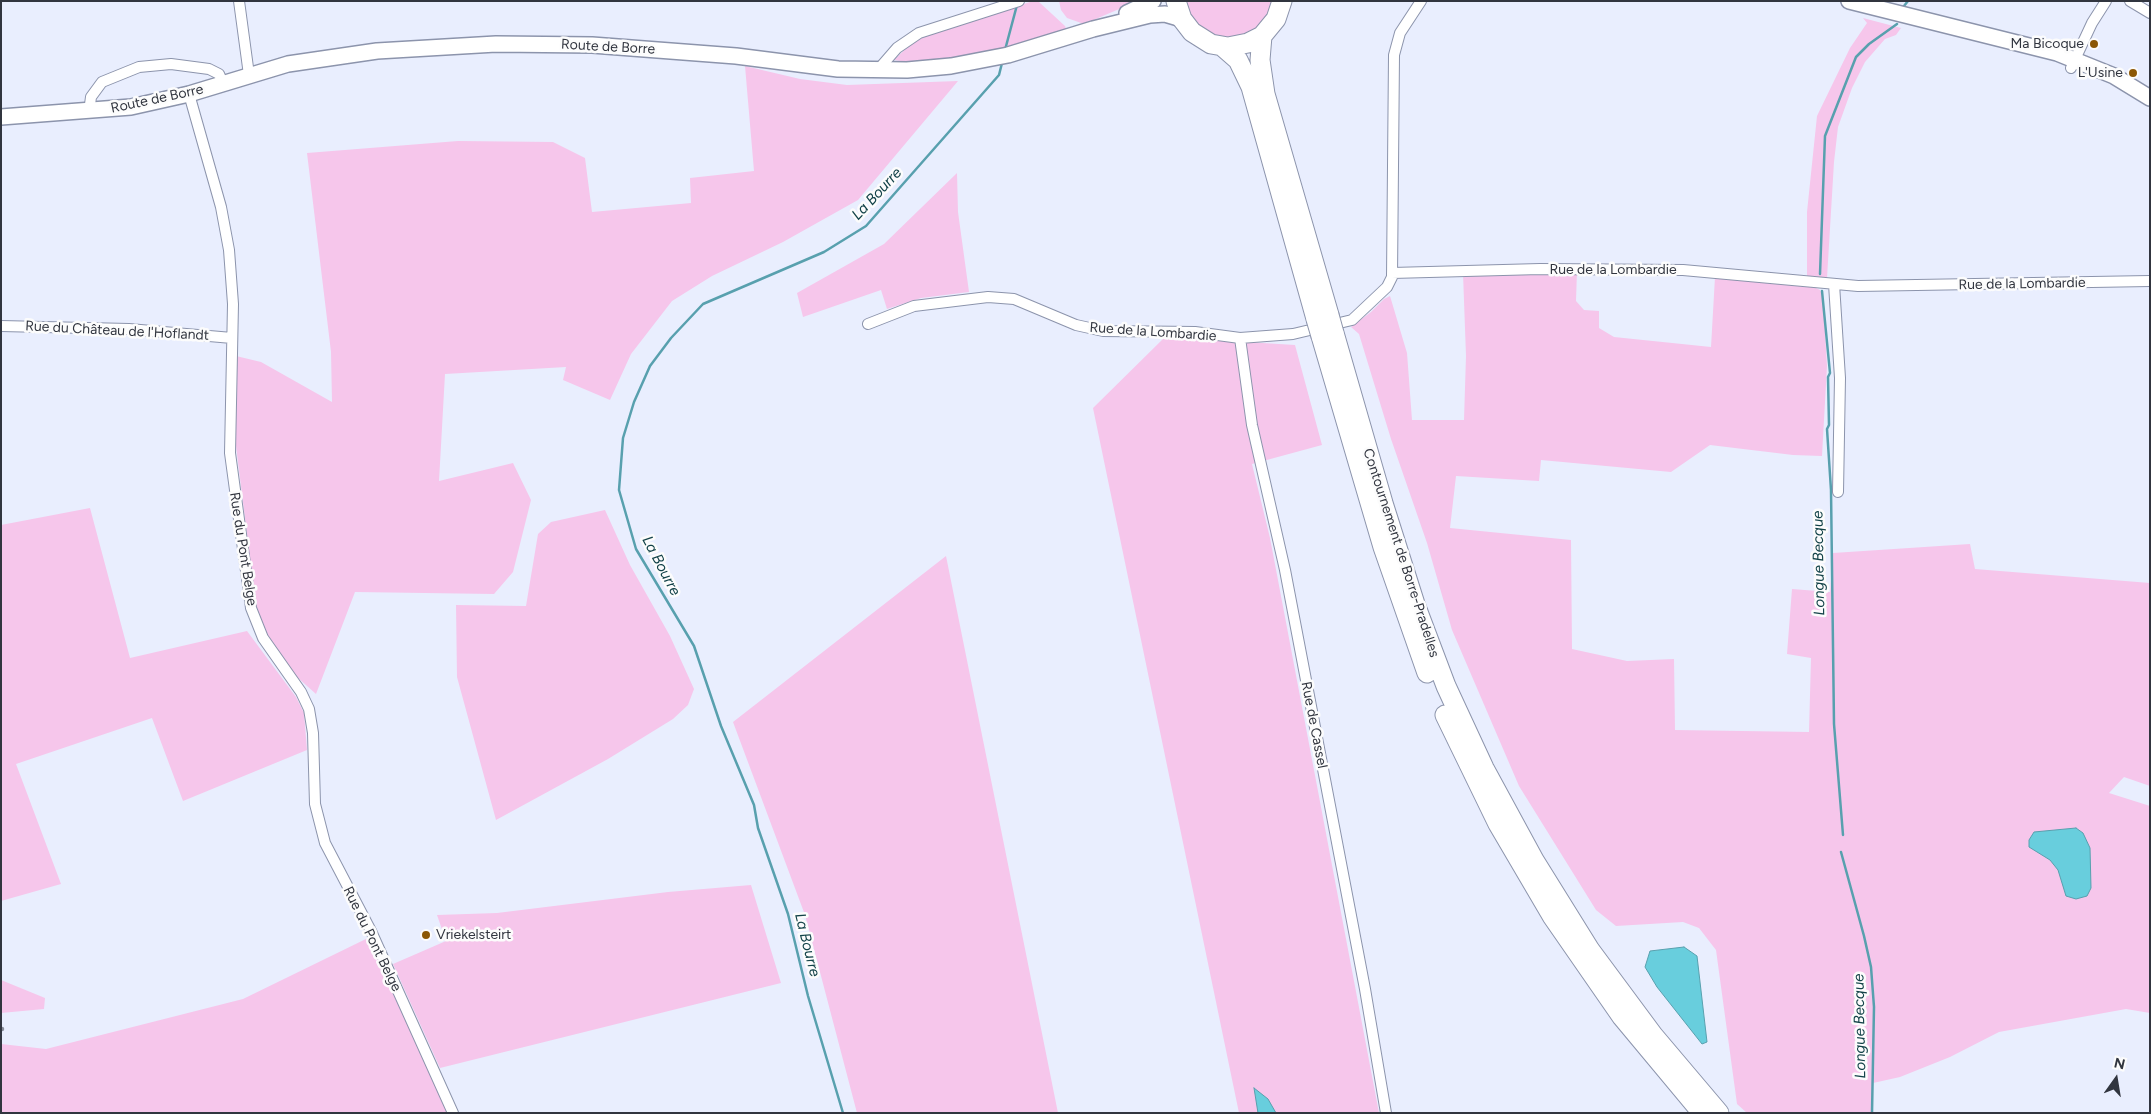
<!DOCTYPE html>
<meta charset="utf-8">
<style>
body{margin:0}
#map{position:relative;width:2151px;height:1114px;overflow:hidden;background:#e9eefe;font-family:Figtree,sans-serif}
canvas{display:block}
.frame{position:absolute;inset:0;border:2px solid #31353f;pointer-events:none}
.north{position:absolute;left:2091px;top:1054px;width:50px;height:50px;-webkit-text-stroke:4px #fcfcfc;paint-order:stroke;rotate:13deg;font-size:14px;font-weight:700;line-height:20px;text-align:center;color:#31353f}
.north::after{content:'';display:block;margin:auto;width:18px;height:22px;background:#31353f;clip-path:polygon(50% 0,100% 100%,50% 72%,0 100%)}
</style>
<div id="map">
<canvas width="2151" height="1114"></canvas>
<div class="frame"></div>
<div class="north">N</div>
</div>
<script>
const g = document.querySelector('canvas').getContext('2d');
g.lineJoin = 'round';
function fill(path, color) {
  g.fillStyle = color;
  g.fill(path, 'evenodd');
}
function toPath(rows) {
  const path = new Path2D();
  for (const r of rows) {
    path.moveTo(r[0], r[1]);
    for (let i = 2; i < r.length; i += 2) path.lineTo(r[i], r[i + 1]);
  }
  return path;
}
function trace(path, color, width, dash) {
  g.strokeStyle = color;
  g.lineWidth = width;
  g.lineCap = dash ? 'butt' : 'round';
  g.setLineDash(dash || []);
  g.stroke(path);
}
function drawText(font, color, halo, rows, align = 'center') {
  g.font = font + ' Figtree,sans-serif';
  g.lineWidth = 5;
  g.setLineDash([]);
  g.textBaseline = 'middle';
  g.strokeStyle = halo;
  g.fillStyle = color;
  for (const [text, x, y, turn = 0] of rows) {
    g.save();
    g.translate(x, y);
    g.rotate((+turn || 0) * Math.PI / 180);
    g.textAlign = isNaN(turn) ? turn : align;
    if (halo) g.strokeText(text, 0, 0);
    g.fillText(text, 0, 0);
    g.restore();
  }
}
fill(toPath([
 [1033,1,1039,2,1065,26,1067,31,988,56,907,62,894,60,916,39],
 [1059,1,1138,1,1084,24,1067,18,1061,10],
 [1184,1,1273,1,1268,15,1256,28,1249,33,1227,38,1214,35,1199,26,1190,16],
 [1863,18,1901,28,1896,35,1885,39,1865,62,1852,88,1838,127,1834,162,1827,278,1807,277,1807,212,1817,116,1850,48,1867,23],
 [745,66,800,79,847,85,958,81,858,200,783,242,712,276,672,301,631,354,610,400,563,380,566,367,445,374,439,481,513,463,531,500,513,572,494,594,355,592,316,694,288,669,265,632,256,607,235,438,236,356,261,362,332,402,331,352,307,153,458,141,553,142,585,158,592,212,691,203,690,178,754,171],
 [957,173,958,212,969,292,921,298,887,309,881,290,803,317,797,293,884,244],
 [1577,271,1576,301,1584,310,1599,311,1599,328,1614,337,1711,347,1715,277,1814,287,1820,290,1823,297,1827,366,1822,456,1793,455,1710,445,1671,472,1541,460,1539,481,1456,476,1450,528,1571,540,1572,649,1627,661,1674,659,1675,730,1809,732,1811,658,1787,654,1792,589,1830,592,1833,553,1970,544,1975,569,2150,583,2150,786,2124,777,2109,793,2150,806,2150,1013,2126,1009,1999,1032,1950,1057,1900,1077,1873,1083,1871,1113,1747,1113,1737,1104,1716,950,1699,928,1683,922,1616,926,1596,910,1519,786,1452,630,1427,543,1391,439,1359,334,1351,327,1371,312,1384,299,1390,296,1407,353,1412,420,1464,420,1466,356,1463,273],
 [1165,337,1295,345,1322,445,1252,464,1270,538,1379,1113,1239,1113,1093,408],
 [90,508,130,658,247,631,296,697,304,713,307,750,183,801,152,718,16,764,61,884,1,901,1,525],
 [605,510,630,565,670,636,694,689,688,705,673,719,608,759,496,820,457,677,456,605,526,606,538,534,551,522],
 [946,556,1058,1113,857,1113,805,915,733,722],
 [751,885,781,983,440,1068,393,964,446,941,437,915,497,913,668,892],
 [370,937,447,1113,1,1112,1,1044,46,1049,243,999],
 [1,980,45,998,44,1009,1,1013]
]), '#f6c6eb');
const water = toPath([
 [2076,828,2083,833,2090,848,2091,888,2087,896,2076,899,2066,896,2058,870,2050,860,2029,847,2029,840,2034,832,2076,828],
 [1684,947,1697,956,1707,1042,1702,1044,1657,987,1645,967,1650,951,1684,947],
 [1254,1088,1268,1099,1276,1113,1258,1113,1254,1088]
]);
fill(water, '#68cedd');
trace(water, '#58a0ae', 1);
trace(toPath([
 [1904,6,1908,1],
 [1005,50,1017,5],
 [1820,274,1825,136,1856,57,1869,44,1897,24],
 [1822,291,1830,373,1828,377,1829,425,1827,429,1831,490,1834,724,1843,835],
 [1841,852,1864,936,1871,967,1874,1007,1872,1113],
 [843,1113,808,996,788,914,758,828,754,805,721,726,694,646,636,549,619,490,623,438,634,402,650,366,671,338,703,304,824,252,866,226,999,75,1002,63]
]), '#58a0ae', 2.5);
const street = toPath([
 [239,1,249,75],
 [2130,1,2150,13],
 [2071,68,2092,23,2106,1],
 [877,71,897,48,919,33,1019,1],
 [189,94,221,207,229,250,233,304,230,453,251,608,263,638,301,692,309,709,313,733,315,804,325,843,371,931,453,1113],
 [89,112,91,97,102,82,139,67,171,64,209,69,219,74,223,83],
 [1392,273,1540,269,1683,270,1858,286,2150,281],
 [1834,284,1840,378,1838,492],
 [868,324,914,306,988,297,1014,299,1076,325,1103,331,1195,332,1240,338,1293,334,1352,320,1387,287,1392,277,1394,55,1400,33,1421,1],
 [1,326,129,329,232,338],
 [1240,338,1252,425,1285,570,1365,989,1386,1113]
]);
const secondary = toPath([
 [1849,1,2057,53,2114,76,2150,98],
 [1127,13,1153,1],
 [1,117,131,107,189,94,288,64,377,51,496,44,592,45,736,56,838,69,907,70,951,66,1008,55,1093,29,1150,15,1165,14,1182,19]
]);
const highway = toPath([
 [1176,1,1182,19,1192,32,1211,44,1228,47,1248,43,1262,36,1276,19,1282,1],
 [1262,36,1260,60,1265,94,1329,315],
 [1222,46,1238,60,1251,87,1316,319],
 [1334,333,1383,503,1415,604,1446,686,1484,768,1534,860,1590,950,1653,1035,1719,1113],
 [1321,336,1383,547,1427,673],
 [1445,715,1498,824,1552,916,1622,1017,1702,1113]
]);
trace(street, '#8c94ac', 12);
trace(secondary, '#8c94ac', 18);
trace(highway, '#8c94ac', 21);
trace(street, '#fff', 10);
trace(secondary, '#fff', 15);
trace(highway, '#fff', 19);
const rail = toPath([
 [1,1029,2,1029]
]);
trace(rail, '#888c99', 4.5);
trace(rail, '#fcfcfc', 2.5, [8]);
const highwayBridge = toPath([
 [1329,315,1334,333],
 [1316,319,1321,336]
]);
trace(highwayBridge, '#8c94ac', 21, []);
trace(highwayBridge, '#fff', 19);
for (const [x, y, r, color] of [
 [2094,44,5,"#8c5806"],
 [2133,73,5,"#8c5806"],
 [426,935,5,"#8c5806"]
]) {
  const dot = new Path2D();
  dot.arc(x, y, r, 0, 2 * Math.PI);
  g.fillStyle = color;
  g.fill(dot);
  trace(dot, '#fcfcfc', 2);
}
drawText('14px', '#31353f', '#fcfcfc', [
 ["Ma Bicoque",2084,44],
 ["L'Usine",2123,73],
 ["Vriekelsteirt",436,935,"left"]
], 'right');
drawText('14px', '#31353f', '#fcfcfc', [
 ["Route de Borre",608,47,3],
 ["Route de Borre",157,99,-12],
 ["Rue de la Lombardie",1613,270],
 ["Rue de la Lombardie",2022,284,-1],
 ["Rue du Château de l'Hoflandt",117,331,3],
 ["Rue de la Lombardie",1153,332,4],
 ["Rue du Pont Belge",243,549,81],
 ["Contournement de Borre-Pradelles",1401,553,72],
 ["Rue de Cassel",1314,725,79],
 ["Rue du Pont Belge",372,939,64]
]);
drawText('italic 15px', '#124248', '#fcfcfc', [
 ["La Bourre",877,194,-47],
 ["Longue Becque",1819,563,-91],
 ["La Bourre",661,566,62],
 ["La Bourre",807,945,76],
 ["Longue Becque",1860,1026,-91]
]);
</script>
